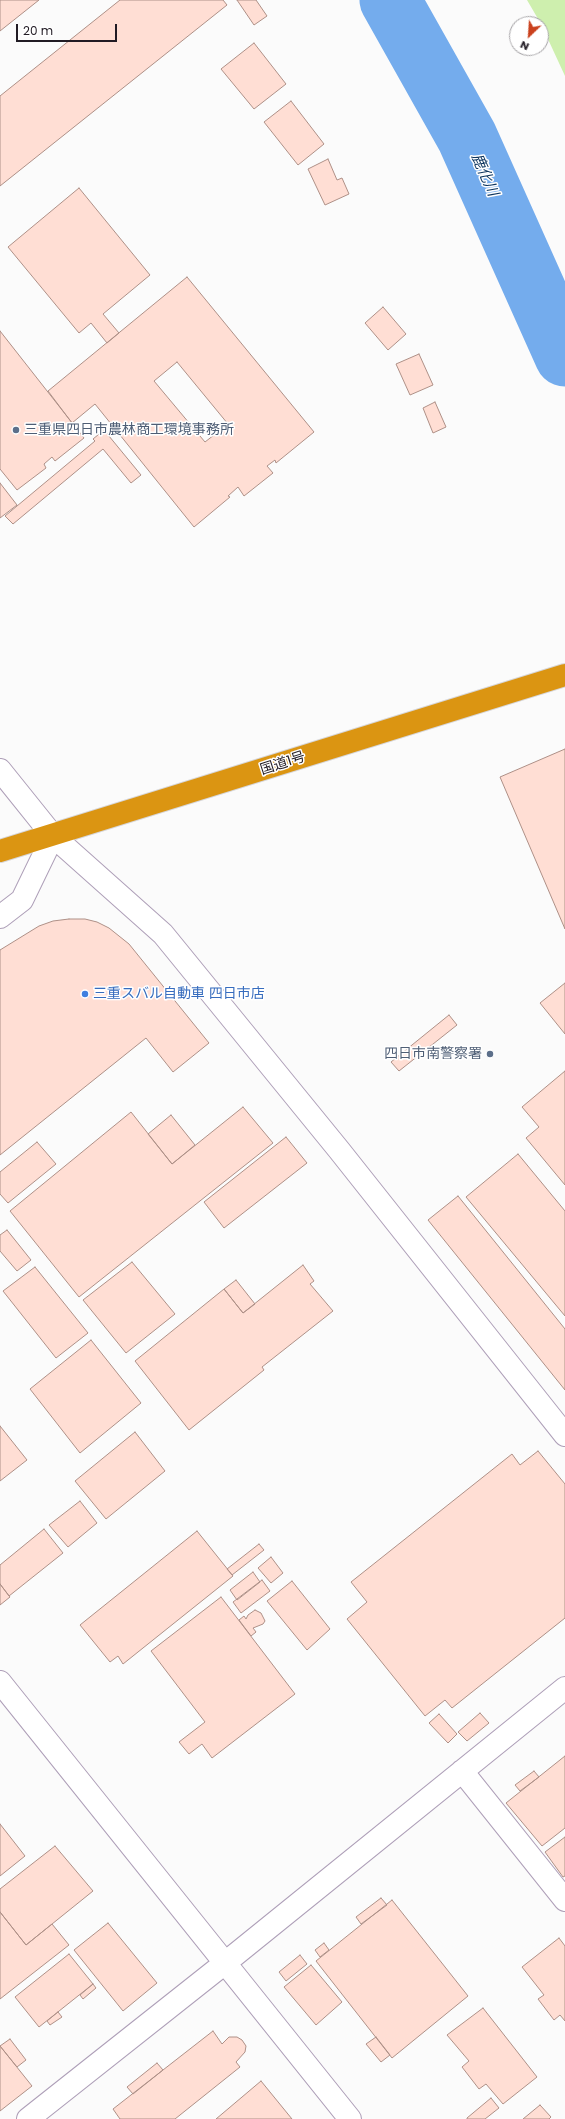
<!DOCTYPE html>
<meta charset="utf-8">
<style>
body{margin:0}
#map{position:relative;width:565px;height:2119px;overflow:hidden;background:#fbfbfb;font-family:Poppins,sans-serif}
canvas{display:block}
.north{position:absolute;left:509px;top:16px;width:40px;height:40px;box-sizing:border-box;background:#fff;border:1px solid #a6a4a7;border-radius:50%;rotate:205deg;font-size:11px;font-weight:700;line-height:16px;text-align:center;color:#211b24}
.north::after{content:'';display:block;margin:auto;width:14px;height:18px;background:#ca411d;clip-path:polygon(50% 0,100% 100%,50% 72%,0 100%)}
.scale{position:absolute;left:16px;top:24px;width:101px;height:18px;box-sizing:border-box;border:2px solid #211b24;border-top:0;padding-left:5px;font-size:12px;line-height:14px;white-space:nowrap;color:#211b24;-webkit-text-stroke:3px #fff;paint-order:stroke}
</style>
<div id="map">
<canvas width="565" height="2119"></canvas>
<div class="north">N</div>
<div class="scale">20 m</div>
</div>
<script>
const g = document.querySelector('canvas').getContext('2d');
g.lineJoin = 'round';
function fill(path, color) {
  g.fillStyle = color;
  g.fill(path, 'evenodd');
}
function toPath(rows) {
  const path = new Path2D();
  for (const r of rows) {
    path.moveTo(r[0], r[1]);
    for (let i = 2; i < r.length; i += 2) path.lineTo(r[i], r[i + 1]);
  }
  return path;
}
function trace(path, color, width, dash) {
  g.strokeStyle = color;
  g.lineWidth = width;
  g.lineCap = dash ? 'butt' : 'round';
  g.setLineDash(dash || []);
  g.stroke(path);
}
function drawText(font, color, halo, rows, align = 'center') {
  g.font = font + ' Poppins,"Noto Sans JP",sans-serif';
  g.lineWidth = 3;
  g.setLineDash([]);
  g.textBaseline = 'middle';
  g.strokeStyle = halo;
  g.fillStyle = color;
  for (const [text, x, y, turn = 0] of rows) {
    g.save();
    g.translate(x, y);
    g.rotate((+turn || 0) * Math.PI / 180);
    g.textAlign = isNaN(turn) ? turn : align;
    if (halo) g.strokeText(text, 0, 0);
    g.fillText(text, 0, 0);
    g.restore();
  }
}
fill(toPath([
 [527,0,565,0,565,76,541,24]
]), '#ceefae');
trace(toPath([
 [390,0,467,137,565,356]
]), '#74aced', 61);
const building = toPath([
 [0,0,39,0,0,31,0,0],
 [120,0,223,0,227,5,0,186,0,96,120,0],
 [237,0,256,0,267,16,254,25,237,0],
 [254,43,286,84,254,109,221,69,254,43],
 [291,101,324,144,298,165,264,122,291,101],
 [328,159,337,180,342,178,349,194,325,205,308,169,328,159],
 [79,188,150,275,103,314,119,333,107,343,91,323,79,333,8,247,79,188],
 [187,277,314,432,276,463,275,460,267,466,273,473,244,496,238,487,228,496,230,497,194,527,95,404,72,423,48,391,187,277],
 [177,362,228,424,205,442,154,381,177,362],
 [383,307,406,334,388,350,365,323,383,307],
 [0,331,84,438,55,461,52,457,44,464,46,468,17,490,0,469,0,331],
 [419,354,433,385,410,395,396,364,419,354],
 [435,402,446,427,433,433,423,408,435,402],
 [104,430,141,475,131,483,103,449,13,524,5,516,95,441,93,439,104,430],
 [0,483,17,505,0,518,0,483],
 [565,749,565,929,500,777,565,749],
 [69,919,85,919,97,922,109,928,129,944,209,1043,173,1072,146,1038,0,1155,0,950,39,926,53,921,69,919],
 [565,983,565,1034,540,1003,565,983],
 [449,1015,457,1025,399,1071,391,1062,449,1015],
 [565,1071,565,1185,526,1138,539,1127,522,1107,565,1071],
 [243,1107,273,1143,79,1297,10,1211,131,1112,172,1164,243,1107],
 [171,1115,195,1145,172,1164,148,1134,171,1115],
 [286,1137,307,1163,224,1228,204,1202,286,1137],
 [37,1142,56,1164,8,1203,0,1194,0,1172,37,1142],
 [518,1154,565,1211,565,1316,466,1197,518,1154],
 [458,1196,565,1329,565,1390,428,1220,458,1196],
 [7,1230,31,1260,17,1271,0,1251,0,1235,7,1230],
 [132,1262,175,1314,126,1353,83,1300,132,1262],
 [303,1265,314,1281,310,1284,333,1311,262,1367,264,1370,189,1430,135,1361,224,1289,243,1313,303,1265],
 [35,1267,88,1333,56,1358,3,1291,35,1267],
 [236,1280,255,1304,243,1313,224,1289,236,1280],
 [91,1340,141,1403,80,1453,30,1389,91,1340],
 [0,1426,27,1460,0,1481,0,1426],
 [135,1432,165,1471,106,1519,75,1481,135,1432],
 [538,1451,565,1484,565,1618,452,1708,445,1700,425,1716,347,1619,367,1602,351,1582,512,1454,520,1465,538,1451],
 [80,1501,97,1523,68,1547,49,1525,80,1501],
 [44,1529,63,1553,9,1596,0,1584,0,1565,44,1529],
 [197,1531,233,1576,123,1664,118,1656,110,1662,80,1625,197,1531],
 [259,1544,264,1550,232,1575,227,1569,259,1544],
 [271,1557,283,1573,271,1583,258,1568,271,1557],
 [253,1572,260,1582,237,1600,230,1590,253,1572],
 [262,1580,270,1591,241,1613,233,1602,262,1580],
 [292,1581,330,1629,307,1650,267,1601,292,1581],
 [0,1584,10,1597,0,1605,0,1584],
 [221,1597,295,1694,212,1758,202,1744,189,1754,179,1742,205,1722,151,1651,221,1597],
 [255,1610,261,1613,265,1621,263,1624,253,1628,256,1632,251,1636,239,1620,244,1616,246,1619,248,1615,255,1610],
 [480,1713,489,1723,467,1741,458,1732,480,1713],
 [439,1714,457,1734,448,1743,429,1723,439,1714],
 [565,1756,565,1828,542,1846,506,1803,565,1756],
 [534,1771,539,1777,520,1791,515,1785,534,1771],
 [0,1824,25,1856,0,1876,0,1824],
 [565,1837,565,1876,563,1877,545,1852,565,1837],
 [55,1846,93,1891,26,1945,0,1912,0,1889,55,1846],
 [381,1898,387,1905,361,1924,356,1917,381,1898],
 [392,1900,468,1996,392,2058,316,1961,392,1900],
 [0,1912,26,1945,52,1924,69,1945,0,1999,0,1912],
 [108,1923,157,1983,123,2011,74,1950,108,1923],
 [559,1938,565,1946,565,2021,560,2015,554,2020,538,1999,544,1995,522,1967,559,1938],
 [324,1943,329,1950,320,1957,315,1950,324,1943],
 [69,1954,93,1984,39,2027,15,1997,69,1954],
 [300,1955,307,1964,286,1981,279,1972,300,1955],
 [311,1965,342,2002,316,2025,284,1987,311,1965],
 [93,1984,96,1988,83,1999,80,1995,93,1984],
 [483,2008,537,2077,503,2104,486,2084,479,2089,462,2067,469,2061,447,2035,483,2008],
 [58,2012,62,2017,50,2025,47,2021,58,2012],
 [213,2031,222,2044,229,2037,237,2037,242,2040,246,2046,245,2052,236,2062,240,2067,175,2119,120,2119,113,2109,213,2031],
 [376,2037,390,2055,381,2062,366,2044,376,2037],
 [10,2039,26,2060,17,2067,0,2046,10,2039],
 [0,2046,32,2086,0,2111,0,2046],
 [157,2063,163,2070,133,2094,127,2087,157,2063],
 [261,2081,292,2119,216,2119,261,2081],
 [491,2098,499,2108,485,2119,467,2119,467,2118,491,2098],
 [540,2105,551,2117,549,2119,523,2119,540,2105]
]);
fill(building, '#ffded4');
trace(building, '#ae9087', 1);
const street = toPath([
 [0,770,53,836,163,934,339,1150,565,1435],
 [0,917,22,900,53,836],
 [0,1682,350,2119],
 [462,1771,565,1900],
 [28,2119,225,1963,565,1688]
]);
const highway = toPath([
 [0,851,565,675]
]);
trace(street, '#ae9fb8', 24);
trace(highway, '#d7d6d8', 24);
trace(street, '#fff', 22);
trace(highway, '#db9512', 22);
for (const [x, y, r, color] of [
 [16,430,4,"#5c6f8a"],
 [85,994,4,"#3f7fe0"],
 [490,1054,4,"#5c6f8a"]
]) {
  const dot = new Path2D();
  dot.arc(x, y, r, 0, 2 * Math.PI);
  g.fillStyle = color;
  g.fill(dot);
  trace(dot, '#fff', 1.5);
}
drawText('14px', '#4e5e75', '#fff', [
 ["三重県四日市農林商工環境事務所",24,430],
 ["四日市南警察署",482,1054,"right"]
], 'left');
drawText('14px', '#211b24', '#fff', [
 ["国道1号",283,764,-18]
]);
drawText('14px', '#366cbe', '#fff', [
 ["三重スバル自動車 四日市店",93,994]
], 'left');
drawText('italic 15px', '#0e365f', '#fff', [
 ["鹿化川",484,175,66]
]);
</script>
